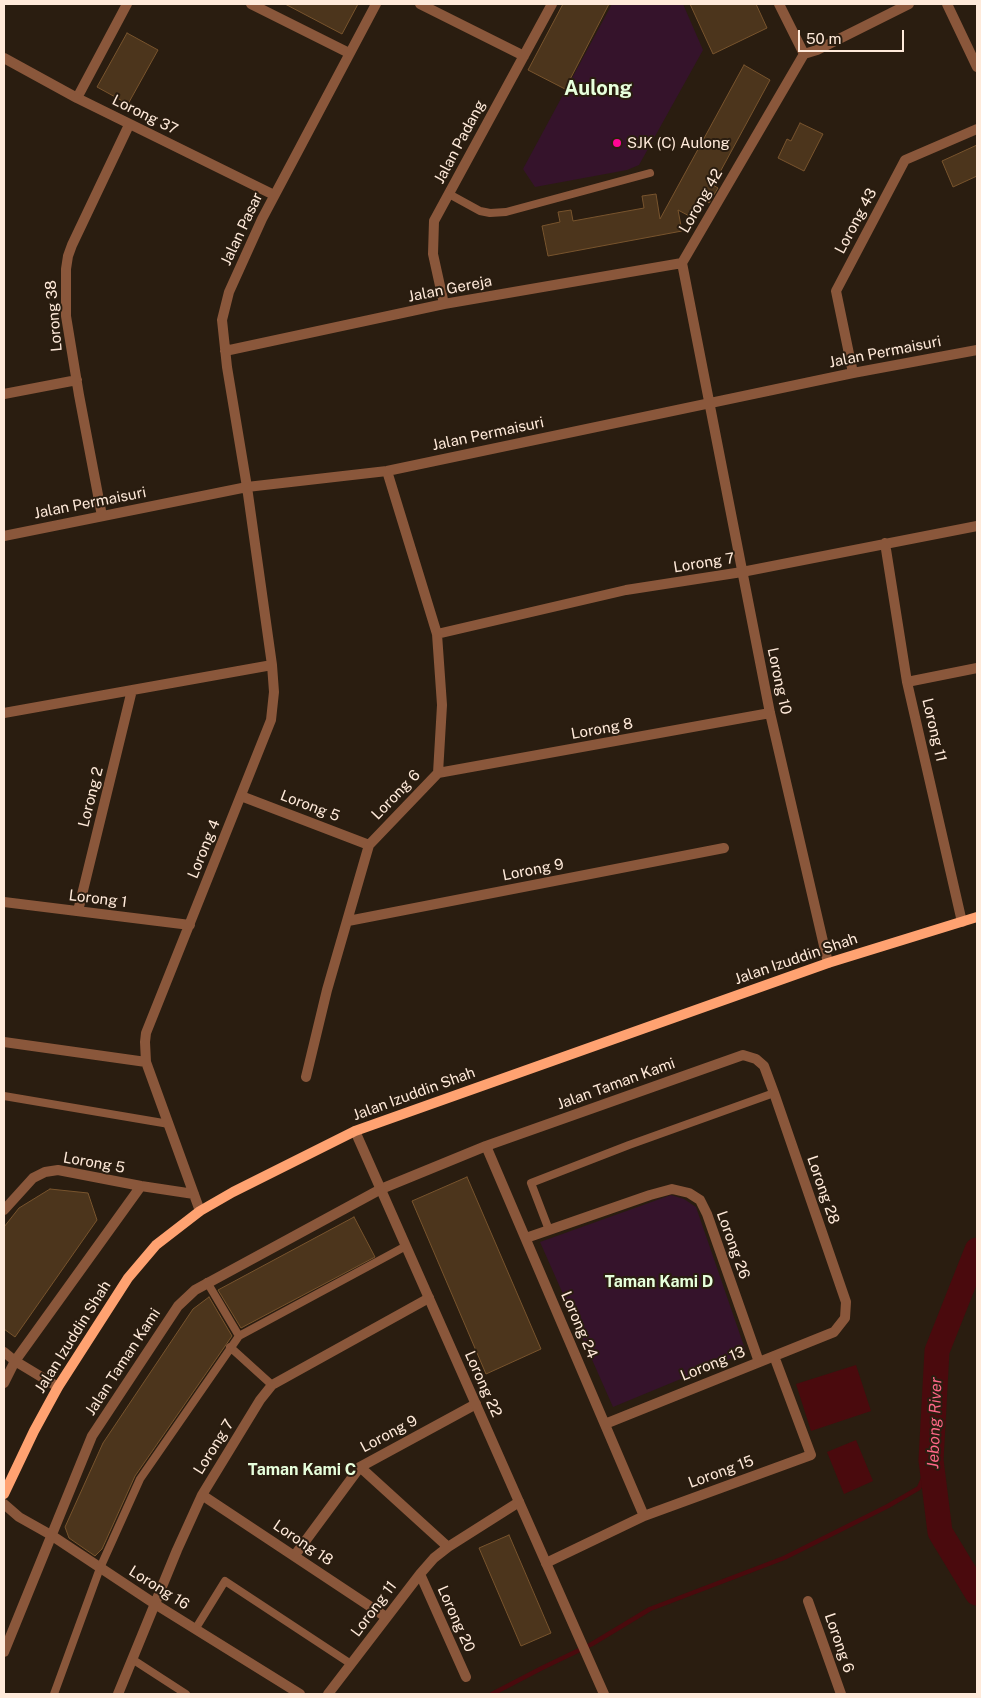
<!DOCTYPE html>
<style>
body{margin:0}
#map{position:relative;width:981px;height:1698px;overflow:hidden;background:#2a1d10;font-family:"Public Sans",sans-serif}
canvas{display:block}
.frame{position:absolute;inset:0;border:5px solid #ffeada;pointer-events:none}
.scale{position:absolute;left:798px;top:30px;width:106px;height:22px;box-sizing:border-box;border:2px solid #ffeada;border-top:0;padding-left:6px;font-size:15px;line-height:18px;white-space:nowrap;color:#ffeada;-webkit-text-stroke:4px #2a1d10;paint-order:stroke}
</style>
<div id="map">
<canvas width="981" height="1698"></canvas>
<div class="frame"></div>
<div class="scale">50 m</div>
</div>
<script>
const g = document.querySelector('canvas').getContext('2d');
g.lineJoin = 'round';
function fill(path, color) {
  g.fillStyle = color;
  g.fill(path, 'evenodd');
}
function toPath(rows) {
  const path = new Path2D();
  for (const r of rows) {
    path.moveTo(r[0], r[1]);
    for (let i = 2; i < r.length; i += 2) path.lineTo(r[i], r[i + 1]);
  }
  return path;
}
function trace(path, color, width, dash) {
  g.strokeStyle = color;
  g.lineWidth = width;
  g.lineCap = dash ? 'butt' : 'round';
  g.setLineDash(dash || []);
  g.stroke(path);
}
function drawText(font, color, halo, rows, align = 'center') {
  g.font = font + ' "Public Sans",sans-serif';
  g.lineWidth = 4;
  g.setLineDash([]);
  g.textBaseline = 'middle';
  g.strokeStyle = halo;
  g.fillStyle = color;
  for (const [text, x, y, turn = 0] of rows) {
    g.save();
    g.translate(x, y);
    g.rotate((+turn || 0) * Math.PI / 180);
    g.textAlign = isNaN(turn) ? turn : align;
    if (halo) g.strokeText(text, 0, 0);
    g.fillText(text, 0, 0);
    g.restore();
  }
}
fill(toPath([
 [612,4,683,4,703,50,639,165,627,170,535,187,523,169],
 [671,1195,684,1199,696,1207,746,1352,613,1407,540,1242]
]), '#35132b');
fill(toPath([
 [856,1365,871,1411,811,1431,796,1384],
 [856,1440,873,1481,844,1494,827,1452]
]), '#4a0a0d');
trace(toPath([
 [492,1694,542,1668,592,1644,650,1609,784,1558,888,1506,919,1488,931,1460]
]), '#4a0a0d', 4.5);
trace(toPath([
 [977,1250,937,1351,931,1460,940,1532,977,1593]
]), '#4a0a0d', 25);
const building = toPath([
 [285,4,358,4,342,34,285,4],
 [563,4,609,4,565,89,528,70,563,4],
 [690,4,756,4,767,28,713,54,690,4],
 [127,33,158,50,128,104,97,87,127,33],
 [744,65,770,80,713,185,718,188,709,203,705,200,695,219,678,210,682,231,548,256,542,226,560,222,558,212,571,210,573,221,644,208,642,196,656,194,660,219,744,65],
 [800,123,823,134,804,171,778,158,787,139,791,141,800,123],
 [977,145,977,176,953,187,942,161,977,145],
 [467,1177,541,1349,486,1374,412,1201,467,1177],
 [50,1189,88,1193,97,1220,15,1337,4,1329,4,1227,19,1208,50,1189],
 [354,1217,375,1257,241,1328,218,1290,354,1217],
 [209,1297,232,1336,135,1476,102,1549,95,1556,69,1538,65,1527,103,1443,193,1309,209,1297],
 [509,1535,551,1633,521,1646,479,1548,509,1535]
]);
fill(building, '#4c351c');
trace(building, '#78542d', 1);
trace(toPath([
 [449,194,480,211,490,213,506,212,650,173],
 [4,1096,169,1124],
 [549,1230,531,1183,629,1145,774,1093],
 [207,1282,239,1336],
 [230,1347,272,1385],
 [196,1628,225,1581,351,1664],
 [132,1659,186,1694],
 [54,1694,100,1568,140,1479,239,1336,406,1246]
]), '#8a573b', 8);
trace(toPath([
 [251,4,349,53],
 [420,4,524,56],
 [779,4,804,54],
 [947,4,977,67],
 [4,58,77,98,274,195],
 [77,98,127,4],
 [444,304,433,254,434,221,552,4],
 [225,351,444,304,682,263],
 [853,373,836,291,905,160,977,129],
 [4,394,77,380],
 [102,516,79,395,66,316,66,269,68,256,72,245,129,125],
 [4,536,247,487,387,471,853,373,977,350],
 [885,543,907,682,962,922],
 [437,634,626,590,742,572,977,526],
 [907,682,977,668],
 [4,713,272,665],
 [438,773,770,713],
 [241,796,369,845],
 [4,902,190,925],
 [78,911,132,690],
 [348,921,724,848],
 [828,963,770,713,682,263,804,54,817,50,909,4],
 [4,1042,146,1062],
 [306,1077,327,990,369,845,438,773,442,705,437,634,387,471],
 [486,1146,644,1516],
 [4,1210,33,1178,45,1172,58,1170,141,1186,194,1194],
 [200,1211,146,1062,145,1042,146,1033,271,720,274,692,272,665,247,487,227,367,222,320,229,292,262,219,376,4],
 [526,1238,650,1195,672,1189,689,1193,700,1200,707,1214,759,1362],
 [4,1352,15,1361,58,1387],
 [4,1383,15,1361,141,1186],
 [360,1467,448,1547],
 [202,1495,386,1617],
 [4,1504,19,1517,51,1535,155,1604,300,1694],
 [295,1555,360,1467,476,1404],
 [546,1563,644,1516,811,1455,774,1356],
 [420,1574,466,1677],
 [808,1601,841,1694],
 [4,1652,92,1436,178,1306,195,1290,381,1189,486,1146,743,1055,756,1059,764,1066,774,1093,846,1302,845,1318,834,1332,605,1424],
 [118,1694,177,1550,202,1495,260,1400,272,1385,429,1298],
 [328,1694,420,1574,434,1558,448,1547,519,1502]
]), '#8a573b', 10);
trace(toPath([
 [355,1131,604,1694]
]), '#8a573b', 10);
trace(toPath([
 [4,1494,34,1431,58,1387,128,1278,156,1245,200,1211,233,1192,355,1131,828,963,977,917]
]), '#ffa271', 10);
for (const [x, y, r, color] of [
 [617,143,5,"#ff0696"]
]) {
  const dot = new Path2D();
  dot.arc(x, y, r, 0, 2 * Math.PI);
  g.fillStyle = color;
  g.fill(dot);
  trace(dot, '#2a1d10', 2);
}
drawText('15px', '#ffeada', '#2a1d10', [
 ["Lorong 37",145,115,26],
 ["Jalan Padang",460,142,-62],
 ["Lorong 42",701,201,-60],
 ["Lorong 43",856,221,-62],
 ["Jalan Pasar",242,229,-65],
 ["Jalan Gereja",450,289,-11],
 ["Lorong 38",54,316,-95],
 ["Jalan Permaisuri",885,352,-11],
 ["Jalan Permaisuri",488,434,-12],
 ["Jalan Permaisuri",90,503,-11],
 ["Lorong 7",704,563,-9],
 ["Lorong 10",779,681,78],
 ["Lorong 8",602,729,-10],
 ["Lorong 11",934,730,77],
 ["Lorong 6",396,795,-46],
 ["Lorong 2",91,797,-76],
 ["Lorong 5",310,806,21],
 ["Lorong 4",204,849,-68],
 ["Lorong 9",533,870,-11],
 ["Lorong 1",98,899,7],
 ["Jalan Izuddin Shah",796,959,-19],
 ["Jalan Taman Kami",616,1084,-20],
 ["Jalan Izuddin Shah",414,1094,-20],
 ["Lorong 5",94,1163,10],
 ["Lorong 28",823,1190,71],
 ["Lorong 26",733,1245,70],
 ["Lorong 24",579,1325,67],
 ["Jalan Izuddin Shah",73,1337,-58],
 ["Jalan Taman Kami",123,1362,-57],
 ["Lorong 13",713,1364,-22],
 ["Lorong 22",483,1384,66],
 ["Lorong 9",389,1434,-28],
 ["Lorong 7",214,1447,-58],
 ["Lorong 15",721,1472,-20],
 ["Lorong 18",303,1543,34],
 ["Lorong 16",159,1588,32],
 ["Lorong 11",374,1609,-53],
 ["Lorong 20",456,1619,66],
 ["Lorong 6",839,1643,71]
]);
drawText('15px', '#ffeada', '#2a1d10', [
 ["SJK (C) Aulong",627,143]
], 'left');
drawText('bold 16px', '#e7ffdc', '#2a1d10', [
 ["Taman Kami D",659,1282],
 ["Taman Kami C",302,1470]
]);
drawText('italic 16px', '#ff6888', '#2a1d10', [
 ["Jebong River",935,1423,-88]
]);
drawText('bold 20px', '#e7ffdc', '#2a1d10', [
 ["Aulong",598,89]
]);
</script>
